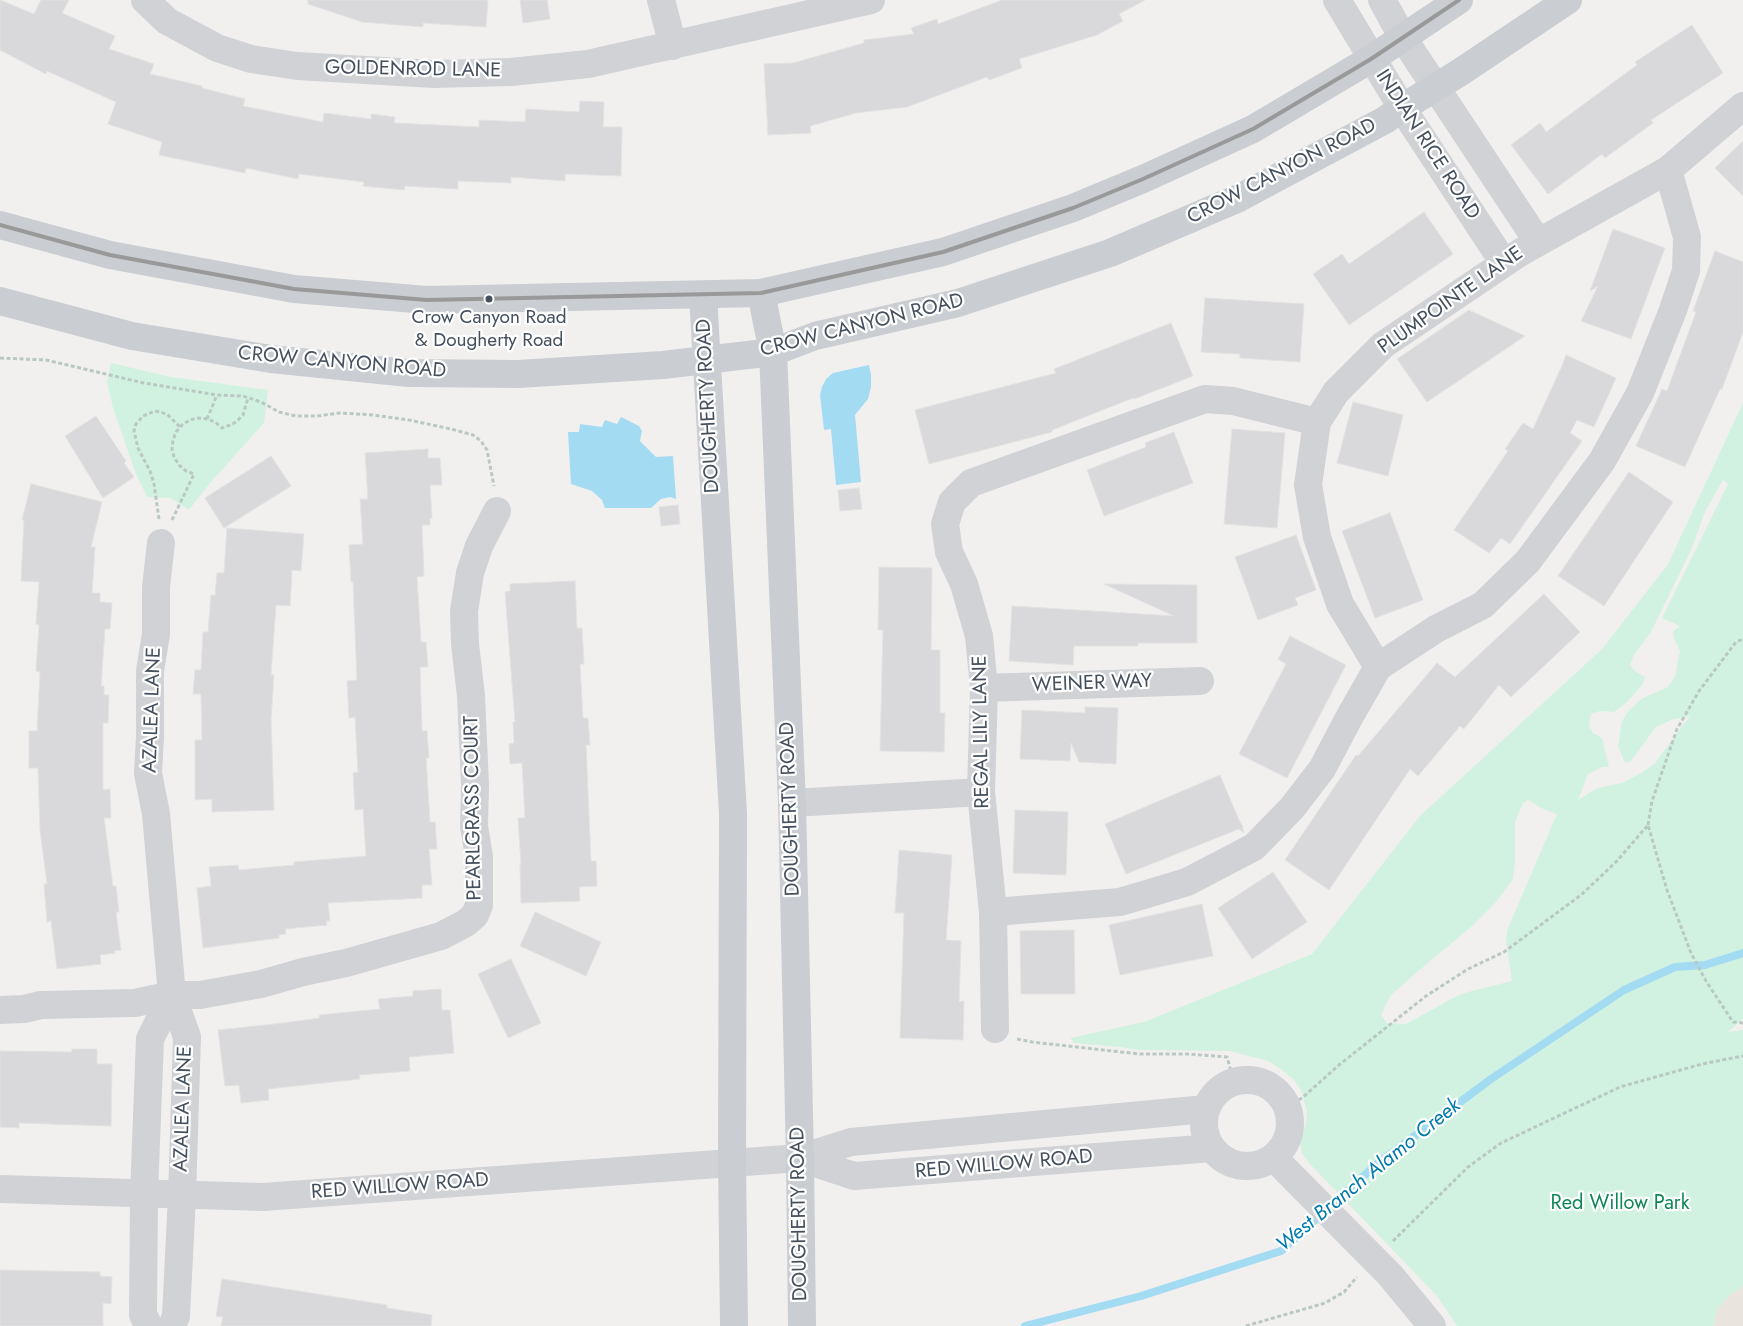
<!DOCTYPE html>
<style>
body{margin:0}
canvas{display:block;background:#f1f0ef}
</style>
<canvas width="1743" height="1326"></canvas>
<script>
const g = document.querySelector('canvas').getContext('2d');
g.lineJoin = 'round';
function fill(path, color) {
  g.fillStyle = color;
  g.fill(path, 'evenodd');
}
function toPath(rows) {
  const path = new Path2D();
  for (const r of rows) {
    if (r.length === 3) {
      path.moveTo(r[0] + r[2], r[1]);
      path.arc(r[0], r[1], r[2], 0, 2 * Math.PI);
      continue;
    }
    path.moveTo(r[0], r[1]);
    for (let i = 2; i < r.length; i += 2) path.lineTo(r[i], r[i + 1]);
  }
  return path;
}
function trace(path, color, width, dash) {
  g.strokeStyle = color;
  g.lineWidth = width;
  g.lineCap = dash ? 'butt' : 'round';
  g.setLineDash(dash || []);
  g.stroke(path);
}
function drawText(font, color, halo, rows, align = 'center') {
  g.font = font + ' Jost,sans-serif';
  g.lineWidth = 4.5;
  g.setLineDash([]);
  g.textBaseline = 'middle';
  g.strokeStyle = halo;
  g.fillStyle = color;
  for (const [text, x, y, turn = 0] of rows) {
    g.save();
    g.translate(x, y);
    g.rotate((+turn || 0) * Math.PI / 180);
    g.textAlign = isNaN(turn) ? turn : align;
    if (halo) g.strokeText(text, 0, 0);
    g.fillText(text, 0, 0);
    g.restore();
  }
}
fill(toPath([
 [111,363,171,377,268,390,264,423,210,483,189,510,170,498,147,497,136,474,113,408,107,382],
 [1743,403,1743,1019,1728,1032,1743,1030,1743,1326,1457,1326,1437,1296,1309,1163,1302,1153,1300,1141,1306,1124,1307,1111,1300,1088,1293,1079,1281,1069,1268,1061,1230,1051,1139,1050,1120,1047,1074,1043,1070,1038,1144,1022,1312,954,1420,816,1603,648,1668,564],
 [1723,480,1728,484,1662,618,1680,626,1673,631,1674,639,1680,651,1675,676,1668,687,1641,699,1629,710,1622,721,1618,746,1625,763,1631,761,1656,727,1674,719,1690,716,1655,763,1643,772,1622,783,1597,788,1578,800,1588,774,1602,767,1609,767,1602,738,1593,733,1589,726,1591,714,1600,711,1614,712,1627,702,1642,685,1645,677,1636,672,1630,665,1634,655,1651,632,1691,550,1705,512],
 [1529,800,1541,808,1557,814,1508,928,1506,940,1512,981,1468,992,1457,996,1406,1024,1387,1023,1381,1015,1390,996,1416,973,1471,927,1496,902,1513,879,1515,863,1515,822,1523,803]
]), '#d2f2e1');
fill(toPath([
 [1743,1286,1743,1326,1713,1326,1718,1308,1729,1296]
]), '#e9e5de');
fill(toPath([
 [869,365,871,375,871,387,868,399,855,415,861,482,836,485,831,429,824,430,820,395,822,387,826,379,833,373],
 [621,417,639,426,642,431,640,441,656,457,673,456,676,499,670,497,661,499,651,508,605,508,602,500,592,491,571,484,568,432,579,432,580,424,602,427,605,420,617,424]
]), '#a3dbf3');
trace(toPath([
 [1025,1326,1141,1296,1281,1251,1377,1164,1491,1079,1624,990,1675,967,1705,965,1743,953]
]), '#a3dbf3', 8);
const building = toPath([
 [0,0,34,14,41,0,69,0,62,13,115,36,109,49,154,64,150,74,202,86,202,88,245,99,243,106,323,122,324,113,371,119,371,114,395,117,394,123,479,127,479,120,525,122,526,109,579,112,580,101,604,102,603,127,622,127,621,176,565,174,565,181,511,177,511,183,458,181,458,189,405,186,404,190,363,186,364,182,299,174,298,179,246,168,245,173,159,155,162,142,108,124,116,102,47,71,46,74,0,50,0,0],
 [308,0,488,0,486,27,423,23,423,27,362,22,308,4,308,0],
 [520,0,547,0,550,19,523,23,520,0],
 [1002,0,1145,0,1119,14,1123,21,1097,35,1019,59,1022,68,989,80,987,77,907,107,856,113,810,126,811,133,768,135,764,64,793,63,864,43,864,40,914,34,911,28,937,19,938,24,1002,0],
 [1692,25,1723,73,1651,120,1653,123,1605,158,1602,154,1548,194,1511,145,1540,123,1546,132,1637,65,1635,62,1692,25],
 [1743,141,1743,196,1715,168,1743,141],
 [1424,212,1453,254,1349,325,1313,274,1342,254,1349,264,1424,212],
 [1613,229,1665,248,1631,339,1581,321,1598,286,1590,291,1613,229],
 [1715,251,1743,262,1743,332,1722,389,1720,389,1685,467,1636,446,1662,389,1667,391,1696,312,1693,311,1715,251],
 [1205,298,1304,304,1300,362,1240,358,1240,354,1201,352,1205,298],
 [1469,310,1525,336,1427,402,1397,359,1469,310],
 [1171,323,1193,376,1134,399,1133,398,1052,430,1052,432,929,464,915,410,1056,373,1054,369,1171,323],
 [1566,355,1616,378,1594,427,1577,420,1570,433,1582,441,1510,544,1501,538,1489,553,1454,530,1508,451,1505,449,1523,423,1533,429,1560,370,1560,371,1566,355],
 [1353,402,1403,415,1388,476,1337,463,1353,402],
 [96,416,126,461,124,463,134,477,103,498,65,436,96,416],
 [1232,429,1285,433,1277,528,1224,524,1232,429],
 [1174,432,1193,483,1104,516,1087,470,1146,447,1145,443,1174,432],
 [428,449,428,458,440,458,442,485,430,485,432,518,430,518,430,525,422,525,424,576,417,577,421,642,426,642,428,667,420,667,422,731,427,731,429,758,426,758,430,822,435,822,437,849,429,849,432,885,422,885,422,898,328,903,330,921,326,921,327,925,285,929,286,934,279,935,279,938,203,948,197,888,211,886,209,867,238,865,239,870,294,865,294,862,366,856,363,809,355,810,353,773,358,772,355,717,349,718,347,681,357,680,353,582,351,582,349,545,363,544,360,499,368,499,365,453,428,449],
 [271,456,291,486,224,528,205,498,271,456],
 [1629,472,1673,502,1604,606,1558,576,1629,472],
 [31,484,102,502,91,547,95,547,92,593,100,593,100,602,112,603,110,629,105,629,101,686,104,686,104,695,109,695,108,723,103,723,103,790,110,789,111,818,104,818,113,886,116,886,119,912,116,912,121,950,114,951,115,953,100,955,101,964,57,969,51,921,47,922,44,884,47,884,40,830,38,768,29,768,29,731,37,731,40,672,36,671,39,625,36,624,39,582,21,581,24,520,22,520,31,484],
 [859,488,862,509,840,511,838,490,859,488],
 [678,505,680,524,661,526,659,507,678,505],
 [1390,513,1423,600,1375,618,1342,531,1390,513],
 [227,528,304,534,301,571,292,570,290,606,276,605,271,675,274,675,271,719,274,810,212,812,212,799,195,800,195,740,202,740,201,694,193,694,195,670,201,670,203,632,208,632,211,595,215,596,217,573,224,573,227,528],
 [1296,535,1316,590,1295,598,1298,605,1258,620,1235,557,1296,535],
 [879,567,932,568,931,650,940,650,940,713,945,713,944,752,880,751,883,630,878,630,879,567],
 [575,581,577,628,582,628,584,664,580,664,583,718,588,718,590,745,586,745,591,861,596,861,597,886,579,887,580,901,521,903,520,864,521,864,518,818,525,818,522,763,510,764,509,744,514,743,513,722,515,722,505,592,510,591,510,584,575,581],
 [1104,584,1197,585,1197,643,1138,643,1138,646,1074,646,1073,665,1009,661,1012,606,1174,616,1104,584],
 [1544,594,1580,632,1511,697,1499,685,1464,729,1460,726,1418,776,1410,769,1329,890,1285,860,1356,755,1358,756,1437,663,1455,677,1544,594],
 [1290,636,1346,665,1287,778,1239,754,1286,664,1278,659,1290,636],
 [1085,707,1118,708,1116,764,1079,762,1071,743,1070,761,1020,759,1022,710,1085,713,1085,707],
 [1220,775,1239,820,1243,827,1242,827,1244,833,1239,829,1126,874,1105,824,1220,775],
 [1015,810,1068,812,1066,875,1013,873,1015,810],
 [899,850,952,855,946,940,961,941,959,1002,964,1001,963,1040,900,1038,904,913,895,913,899,850],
 [1273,872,1307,922,1252,959,1218,908,1273,872],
 [1202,904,1213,956,1120,975,1109,925,1202,904],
 [535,912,601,942,586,976,520,946,535,912],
 [1074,930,1075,994,1021,994,1020,931,1074,930],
 [511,959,541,1023,508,1038,478,974,511,959],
 [441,989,442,1010,450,1010,454,1053,409,1057,410,1071,359,1075,360,1079,268,1089,269,1100,241,1103,239,1085,225,1086,218,1030,283,1023,320,1018,319,1015,380,1009,378,999,413,996,413,991,441,989],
 [72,1049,97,1049,97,1064,112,1064,111,1126,19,1123,19,1128,0,1127,0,1051,72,1052,72,1049],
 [0,1270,100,1272,100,1276,112,1277,111,1304,103,1303,103,1326,0,1326,0,1270],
 [222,1279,387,1305,387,1308,432,1315,431,1326,221,1326,223,1317,216,1316,222,1279]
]);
fill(building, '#d9d9db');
trace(building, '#e2e2e2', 1);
trace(toPath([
 [0,358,46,360,144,383,217,395,243,396,261,402,279,412,296,416,317,416,340,413,373,415,409,420,451,429,473,435,481,441,487,450,494,486],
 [207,419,217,395],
 [159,519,154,484,150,471,138,448,134,431,136,424,143,416,155,411,167,414,180,427],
 [172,520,194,474,186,471,179,465,174,457,172,449,173,440,176,432,182,425,190,420,198,418,207,419,215,422,222,428,230,425,236,422,243,415,248,398],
 [1648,825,1652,801,1677,729,1699,691,1736,642,1743,639],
 [1017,1039,1032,1042,1139,1054,1187,1054,1227,1057,1234,1082],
 [1287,1106,1302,1098,1339,1065,1426,996,1468,969,1504,952,1581,895,1616,862,1648,825,1667,890,1691,953,1706,981,1733,1022,1743,1023],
 [1393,1241,1468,1167,1501,1143,1620,1087,1702,1064,1743,1056],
 [1246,1326,1325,1303,1344,1292,1357,1277]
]), '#bac8c4', 3, [4, 2.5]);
trace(toPath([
 [145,0,167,21,217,48,251,59,297,66,434,74,511,72,588,64,871,0],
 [661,0,673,46],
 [1337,0,1402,108,1504,263],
 [1382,0,1403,38,1538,242],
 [161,543,156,587,156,634,150,671,150,737,148,773,156,814,172,995,187,1037,182,1196,176,1316,172,1326],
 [1378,667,1340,604,1317,537,1308,485,1317,422,1336,392,1383,345,1521,252,1668,170,1743,106],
 [984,688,1200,681],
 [792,803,981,792],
 [993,912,1120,902,1187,882,1254,847,1292,808,1322,769,1350,716,1378,667,1436,629,1483,605,1528,561,1602,461,1640,393,1673,310,1686,271,1687,237,1668,170],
 [0,1010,24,1009,41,1005,135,1003,172,995,200,995,261,984,303,972,346,963,441,936,466,923,475,915,479,905,479,857,474,826,475,785,471,696,465,644,464,611,470,573,479,546,497,511],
 [995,1029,993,912,981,792,984,688,979,636,964,584,949,552,945,524,952,502,971,483,1205,399,1233,401,1317,422],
 [1247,1123,43],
 [800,1158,854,1176,1212,1148],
 [1274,1158,1390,1275,1432,1326],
 [0,1189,263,1197,800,1158,851,1142,1206,1109],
 [149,1326,143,1315,144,1194,150,1039,172,995]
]), '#d1d2d6', 28);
trace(toPath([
 [0,225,110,255,294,289,427,300,761,293,943,252,1073,208,1143,179,1253,129,1371,59,1459,0],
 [761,293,773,352,792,803,800,1158,802,1326],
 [703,295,733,814,732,1162,734,1326],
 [0,301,132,336,271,359,409,373,518,374,663,365,773,352,815,336,958,303,1110,253,1239,198,1385,120,1402,108,1459,73,1568,0]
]), '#cacdd1', 28);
trace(toPath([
 [0,225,110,255,294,289,427,300,761,293,943,252,1073,208,1143,179,1253,129,1371,59,1459,0]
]), '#999', 4);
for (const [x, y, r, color] of [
 [489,299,4.5,"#45505e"]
]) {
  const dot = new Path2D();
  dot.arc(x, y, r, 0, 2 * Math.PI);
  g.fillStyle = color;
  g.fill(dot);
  trace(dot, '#fff', 2);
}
drawText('19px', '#45505e', '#fff', [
 ["Crow Canyon Road",489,318],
 ["& Dougherty Road",489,341]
]);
drawText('20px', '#45505e', '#fff', [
 ["GOLDENROD LANE",413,70,1],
 ["INDIAN RICE ROAD",1427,145,57],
 ["CROW CANYON ROAD",1282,172,-27],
 ["PLUMPOINTE LANE",1451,301,-35],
 ["CROW CANYON ROAD",862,326,-14],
 ["CROW CANYON ROAD",342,363,5],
 ["DOUGHERTY ROAD",709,406,-93],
 ["WEINER WAY",1092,684,-2],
 ["AZALEA LANE",153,710,-88],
 ["REGAL LILY LANE",982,732,-91],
 ["PEARLGRASS COURT",474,808,-91],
 ["DOUGHERTY ROAD",791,809,-92],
 ["AZALEA LANE",184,1109,-88],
 ["RED WILLOW ROAD",1004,1165,-5],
 ["RED WILLOW ROAD",400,1187,-4],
 ["DOUGHERTY ROAD",800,1214,-91]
]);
drawText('20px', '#0e8756', '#fff', [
 ["Red Willow Park",1620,1204]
]);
drawText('italic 21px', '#017aae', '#fff', [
 ["West Branch Alamo Creek",1369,1176,-39]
]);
</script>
